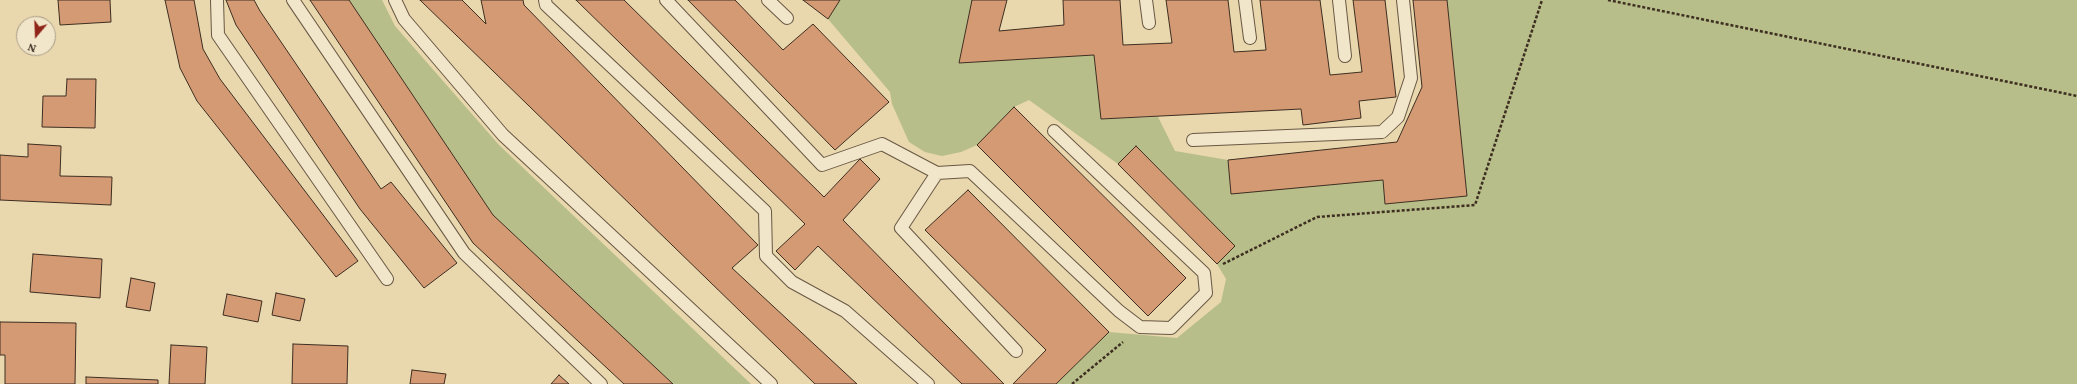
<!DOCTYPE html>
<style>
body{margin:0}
#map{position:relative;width:2077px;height:384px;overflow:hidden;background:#e9d7ad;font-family:Vollkorn,serif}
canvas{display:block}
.north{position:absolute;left:16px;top:16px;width:40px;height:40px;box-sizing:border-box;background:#f1e5ca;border:1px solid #a99c86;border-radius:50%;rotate:199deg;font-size:11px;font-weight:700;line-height:16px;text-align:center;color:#3d2e21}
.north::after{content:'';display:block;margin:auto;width:14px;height:18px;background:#8f2418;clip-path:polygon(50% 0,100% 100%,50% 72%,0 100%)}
</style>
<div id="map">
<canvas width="2077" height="384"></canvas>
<div class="north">N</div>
</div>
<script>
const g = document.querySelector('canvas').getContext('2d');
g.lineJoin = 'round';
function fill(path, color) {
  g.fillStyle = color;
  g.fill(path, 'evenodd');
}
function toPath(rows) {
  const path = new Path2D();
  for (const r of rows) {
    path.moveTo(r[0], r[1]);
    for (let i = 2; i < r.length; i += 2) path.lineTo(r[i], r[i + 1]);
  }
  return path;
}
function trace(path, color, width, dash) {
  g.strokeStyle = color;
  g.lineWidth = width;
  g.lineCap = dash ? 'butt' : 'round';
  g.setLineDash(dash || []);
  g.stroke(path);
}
fill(toPath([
 [349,0,382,0,395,26,499,145,751,384,673,384,493,215],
 [840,0,972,0,959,63,1094,55,1101,119,1158,117,1175,151,1228,160,1231,193,1383,180,1385,204,1467,196,1447,0,2077,0,2077,384,1056,384,1109,332,1177,338,1221,302,1226,279,1217,264,1234,246,1136,147,1118,164,1029,100,1014,107,977,145,961,152,942,156,925,152,909,142,892,104,890,92,828,19]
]), '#b7be89');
const building = toPath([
 [58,0,110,0,111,22,60,25,58,0],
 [165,0,194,0,203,49,220,79,358,261,336,277,197,101,180,68,165,0],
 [226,0,254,0,260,11,381,189,391,182,457,263,424,288,360,209,236,25,226,0],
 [310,0,349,0,493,215,673,384,624,384,473,243,310,0],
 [420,0,462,0,486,24,481,0,523,0,524,5,758,245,732,268,857,384,815,384,420,0],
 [576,0,624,0,824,197,860,159,880,179,843,220,1004,384,962,384,818,246,795,270,776,251,805,224,576,0],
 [688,0,735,0,783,50,813,24,889,102,835,150,688,0],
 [803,0,840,0,828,19,803,0],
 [972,0,1007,0,999,31,1064,25,1063,0,1120,0,1123,45,1172,43,1166,0,1228,0,1234,52,1266,50,1260,0,1320,0,1330,75,1362,72,1353,0,1385,0,1396,97,1359,101,1361,118,1303,125,1301,109,1101,119,1094,55,959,63,972,0],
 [1413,0,1447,0,1467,196,1385,204,1383,180,1231,194,1228,160,1397,142,1422,87,1413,0],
 [67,79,96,79,95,128,42,127,43,96,66,96,67,79],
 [1014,107,1186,278,1148,316,977,145,1014,107],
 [28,144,61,146,60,176,112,177,111,205,0,200,0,155,28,157,28,144],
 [1136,146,1235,246,1217,264,1118,164,1136,146],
 [968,190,1109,332,1056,384,1013,384,1046,350,925,230,968,190],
 [33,254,102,259,100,298,30,292,33,254],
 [131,278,155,283,150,311,126,307,131,278],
 [276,293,305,299,300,321,272,315,276,293],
 [227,294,262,301,258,322,223,315,227,294],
 [0,322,76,323,75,384,5,384,5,355,0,355,0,322],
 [293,344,348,346,347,384,292,384,293,344],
 [171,345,207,347,205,384,169,384,171,345],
 [412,370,446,374,444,384,410,384,412,370],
 [559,375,569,384,551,384,559,375],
 [86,377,158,380,158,384,86,384,86,377]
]);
fill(building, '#d49a74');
trace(building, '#3d2e21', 1);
const lane = toPath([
 [217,0,218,35,387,279],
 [293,0,464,253,601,384],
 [395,0,404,19,503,135,771,384],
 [545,0,546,5,765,211,766,256,792,282,845,311,928,384],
 [666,0,822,165,882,144,937,173,901,228,1016,351],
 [768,0,787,18],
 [1146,0,1149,23],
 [1245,0,1250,38],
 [1339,0,1345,56],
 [1193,140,1382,132,1398,117,1411,78,1403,0],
 [937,173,970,171,1119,311,1140,327,1171,328,1206,293,1204,273,1054,131]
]);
trace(lane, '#685844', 14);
trace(toPath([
 [1608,0,2077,96],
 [1223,264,1317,217,1475,205,1542,0],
 [1072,384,1123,342]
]), '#3d2e21', 2.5, [3, 2]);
trace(lane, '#f1e5ca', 12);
</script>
